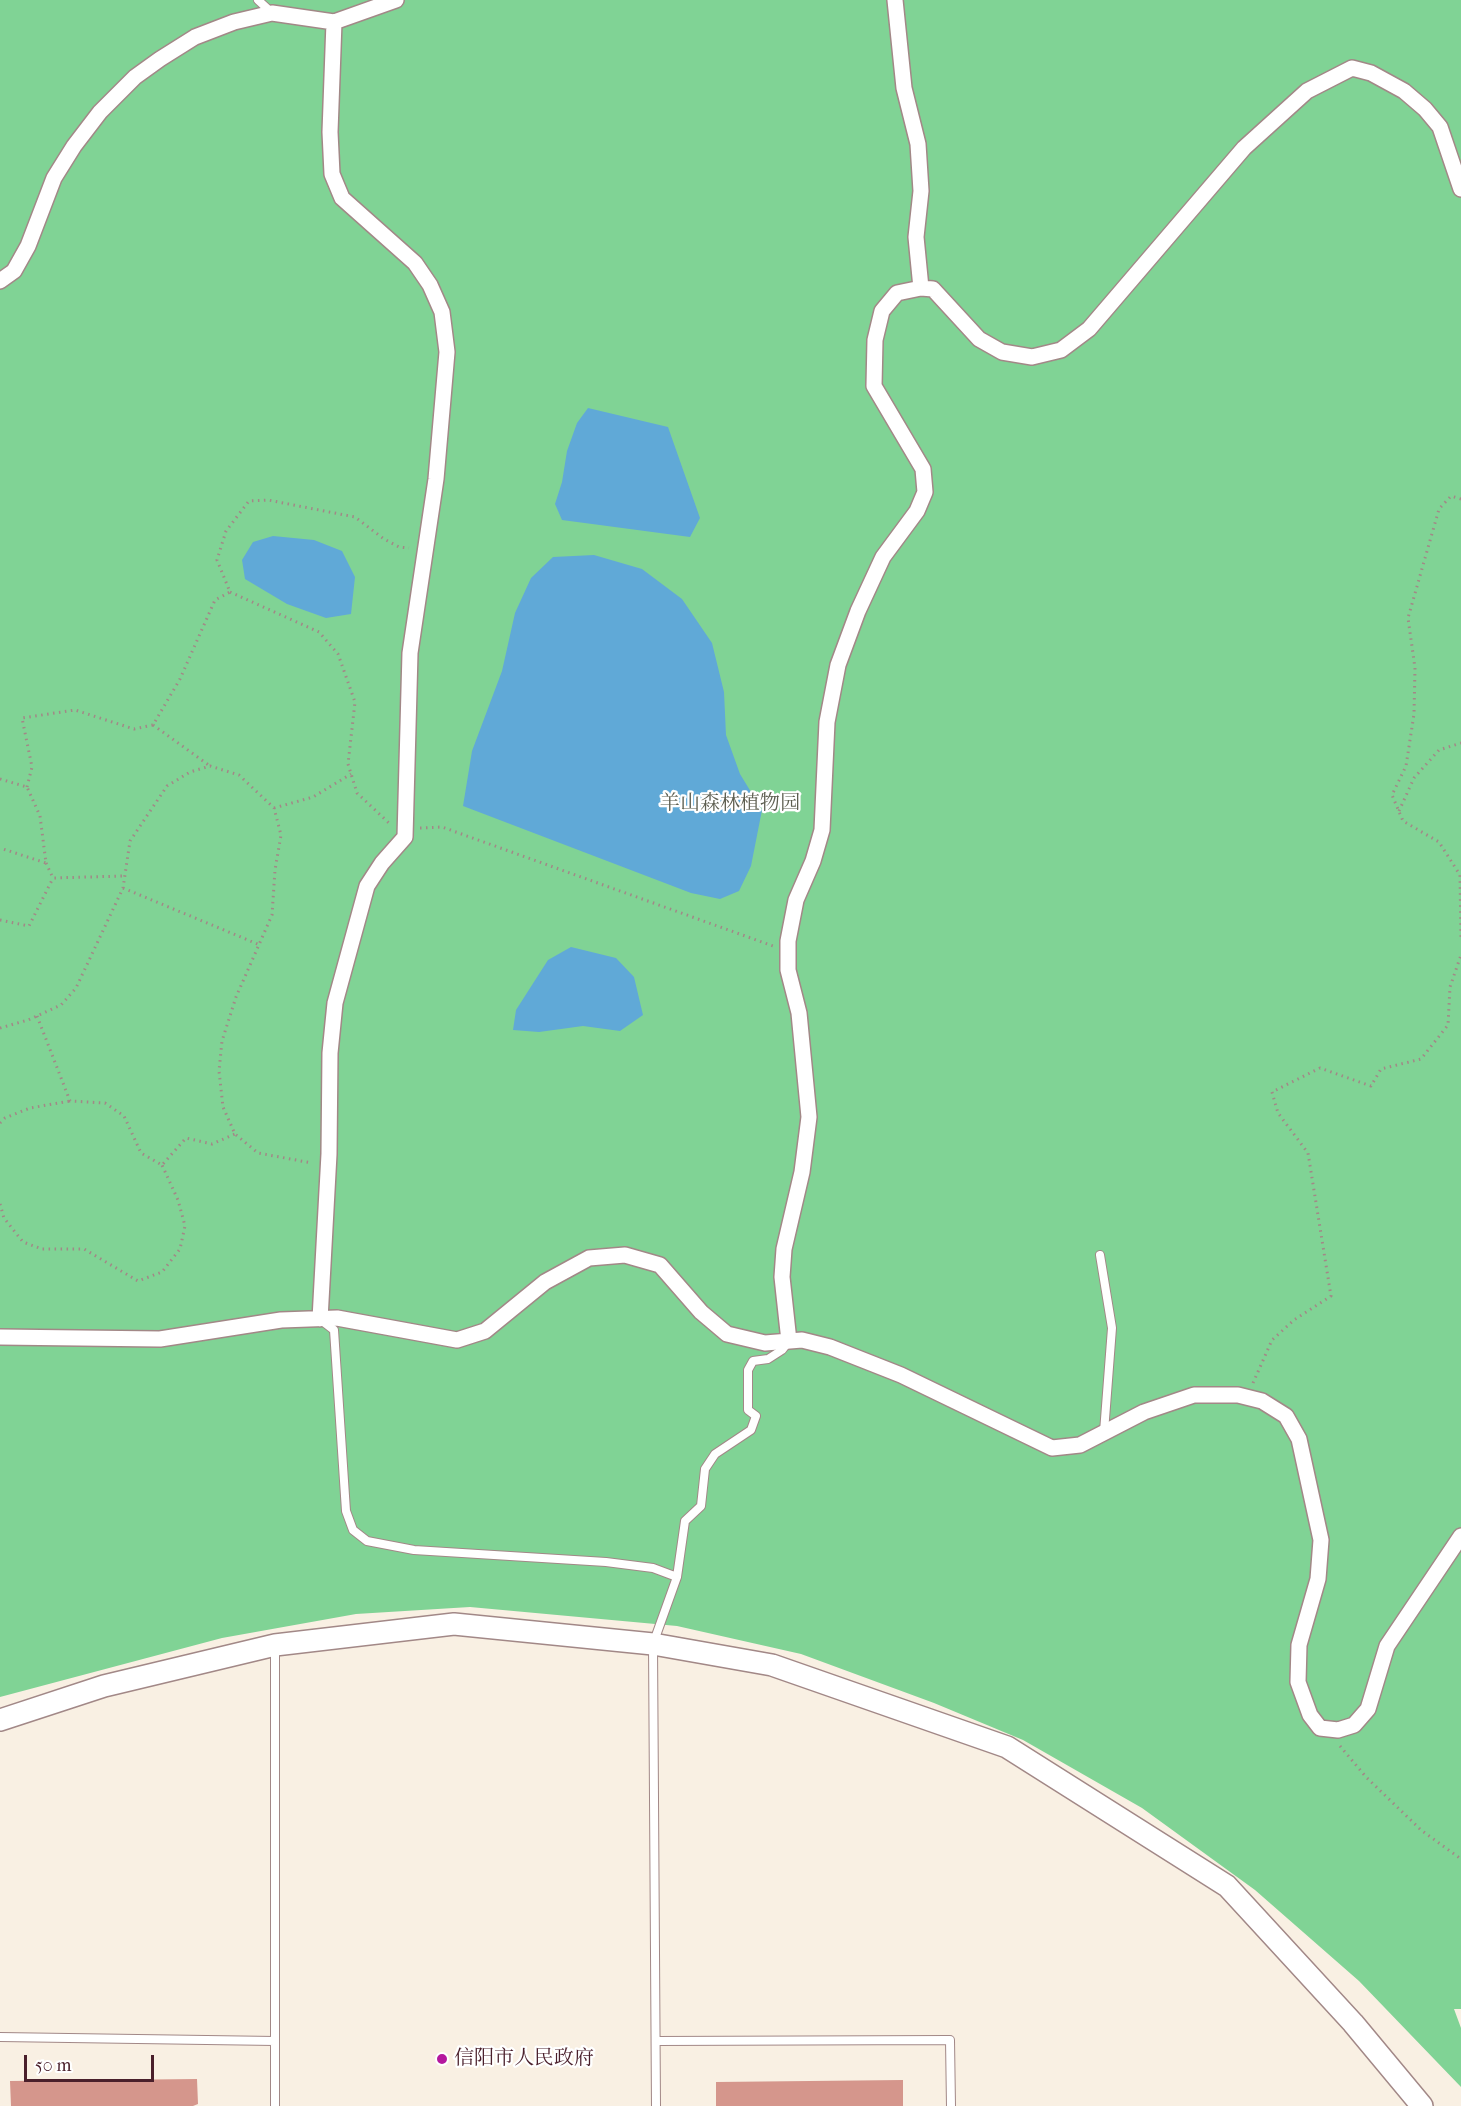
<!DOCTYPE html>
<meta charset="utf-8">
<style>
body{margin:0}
#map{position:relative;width:1461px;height:2106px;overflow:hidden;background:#f9f0e3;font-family:"IM FELL French Canon",serif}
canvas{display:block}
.scale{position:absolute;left:24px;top:2055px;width:130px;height:27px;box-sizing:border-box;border:3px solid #4a1f2b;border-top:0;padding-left:8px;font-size:18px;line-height:21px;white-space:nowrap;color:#4a1f2b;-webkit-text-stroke:4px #fff;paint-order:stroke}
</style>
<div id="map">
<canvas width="1461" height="2106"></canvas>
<div class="scale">50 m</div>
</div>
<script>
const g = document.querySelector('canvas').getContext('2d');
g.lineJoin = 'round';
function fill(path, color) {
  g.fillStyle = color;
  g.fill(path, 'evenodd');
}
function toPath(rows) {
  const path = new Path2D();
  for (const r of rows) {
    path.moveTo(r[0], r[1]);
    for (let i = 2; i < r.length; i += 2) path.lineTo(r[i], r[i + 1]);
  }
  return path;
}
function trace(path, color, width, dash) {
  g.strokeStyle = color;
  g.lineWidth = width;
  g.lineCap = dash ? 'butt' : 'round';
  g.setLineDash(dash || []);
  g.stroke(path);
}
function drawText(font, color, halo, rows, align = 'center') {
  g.font = font + ' "IM FELL French Canon","Noto Serif SC",serif';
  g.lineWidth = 4.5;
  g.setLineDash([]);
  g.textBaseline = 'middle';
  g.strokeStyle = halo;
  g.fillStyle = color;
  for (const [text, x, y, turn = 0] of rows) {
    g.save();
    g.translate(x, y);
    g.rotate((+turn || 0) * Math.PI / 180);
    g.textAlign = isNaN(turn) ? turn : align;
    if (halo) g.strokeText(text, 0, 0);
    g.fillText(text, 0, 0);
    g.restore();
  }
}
fill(toPath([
 [0,0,1461,0,1461,2009,1454,2009,1461,2028,1461,2087,1359,1981,1255,1890,1142,1808,1023,1740,934,1703,801,1654,677,1626,470,1607,356,1614,222,1638,0,1697]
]), '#80d395');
fill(toPath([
 [588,408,668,427,700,518,690,537,562,520,555,504,562,482,567,451,577,423],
 [273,536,314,540,342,551,355,577,351,614,326,618,287,604,245,579,242,560,253,542],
 [594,555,642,569,682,599,712,643,724,692,726,735,740,774,762,810,751,866,739,891,720,899,691,893,463,806,472,751,502,671,515,613,531,578,553,557],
 [571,947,616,958,634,977,643,1015,620,1031,583,1026,539,1032,513,1030,516,1010,548,960]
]), '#60a9d7');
fill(toPath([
 [197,2079,198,2104,193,2106,11,2106,10,2081],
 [903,2080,903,2106,716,2106,716,2082]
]), '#d5968c');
const lane = toPath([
 [258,0,271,12],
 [1100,1255,1112,1328,1104,1432],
 [321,1320,334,1330,346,1511,353,1530,367,1541,414,1550,606,1562,653,1568,677,1577],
 [0,2037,275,2041],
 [656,2041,950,2040,951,2106],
 [275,2106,275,1646],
 [656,2106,653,1644,677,1577,685,1521,701,1506,705,1469,715,1454,751,1430,756,1416,748,1410,748,1370,753,1361,768,1359,782,1350,789,1341]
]);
const street = toPath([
 [895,0,904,88,918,144,921,191,916,237,921,288],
 [0,281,14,271,28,246,54,178,74,146,100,112,135,77,160,59,195,37,234,22,272,13,334,22,396,0],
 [320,1319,329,1154,330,1053,335,1003,367,886,382,863,405,837,410,653,436,479,447,352,442,312,430,285,415,263,342,198,332,174,330,132,334,22],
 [0,1337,160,1339,281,1320,337,1318,457,1340,485,1331,545,1282,589,1258,625,1255,660,1265,701,1312,727,1334,765,1343,802,1340,830,1347,901,1375,1052,1448,1080,1445,1144,1412,1194,1395,1238,1395,1262,1401,1286,1416,1299,1439,1321,1540,1318,1579,1299,1645,1298,1682,1310,1715,1320,1728,1338,1730,1354,1725,1368,1709,1387,1646,1461,1536],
 [789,1341,782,1277,784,1249,802,1172,809,1117,799,1013,788,970,788,941,796,900,813,861,822,830,827,722,838,665,858,611,883,557,917,511,925,492,923,469,874,386,875,340,882,311,897,293,921,288,933,289,979,339,1002,352,1032,357,1061,350,1089,329,1244,148,1307,91,1352,68,1371,73,1404,91,1425,109,1440,127,1461,189]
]);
const secondary = toPath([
 [0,1720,104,1686,275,1645,454,1624,653,1644,772,1665,1007,1747,1227,1886,1353,2023,1422,2106]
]);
trace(lane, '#a28887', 10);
trace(street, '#a28887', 18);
trace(secondary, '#a28887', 24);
trace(toPath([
 [1461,499,1451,496,1439,509,1408,618,1415,668,1414,714,1406,766,1392,795,1403,821,1439,842,1460,875,1461,938],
 [230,592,319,632,338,654,355,702,348,764,357,793,390,824],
 [153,725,210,766],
 [0,779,27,787,40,816,46,863,0,848],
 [27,787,32,767,22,718,75,710,134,729,153,725,180,679,215,600,230,592,217,560,226,531,249,501,268,500,355,517,384,539,399,547,409,548],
 [274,808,313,797,351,774],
 [1399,811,1414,778,1439,750,1461,743],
 [420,828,442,827,773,946],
 [46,863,53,878,124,876],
 [123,888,260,945],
 [0,920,29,926,53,878],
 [37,1016,70,1101,105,1103,124,1116,141,1153,162,1165,186,1138,212,1144,235,1134],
 [0,1028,28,1020,61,1005,76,988,123,888,130,841,167,786,190,772,210,766,239,775,274,808,281,835,275,870,272,915,236,997,222,1041,219,1071,223,1107,235,1134,258,1153,312,1163],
 [0,1123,5,1118,30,1108,70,1101],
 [0,1204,4,1218,23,1242,42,1249,84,1249,138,1281,162,1272,180,1249,185,1226,178,1200,162,1165],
 [1253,1383,1272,1340,1294,1320,1331,1296,1308,1153,1278,1113,1272,1092,1320,1068,1371,1086,1381,1069,1421,1059,1448,1025,1450,987,1461,955],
 [1340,1746,1366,1777,1421,1830,1461,1859]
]), '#a28887', 3, [1.5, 4.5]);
trace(lane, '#fff', 8);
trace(street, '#fff', 15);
trace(secondary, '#fff', 21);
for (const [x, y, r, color] of [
 [442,2059,6,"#b5179e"]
]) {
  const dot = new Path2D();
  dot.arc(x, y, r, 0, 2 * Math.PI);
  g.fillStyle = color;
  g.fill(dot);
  trace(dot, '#fff', 2);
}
drawText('20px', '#5d5e50', '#fff', [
 ["羊山森林植物园",730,804]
]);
drawText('20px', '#4a1f2b', '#fff', [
 ["信阳市人民政府",454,2059]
], 'left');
</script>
